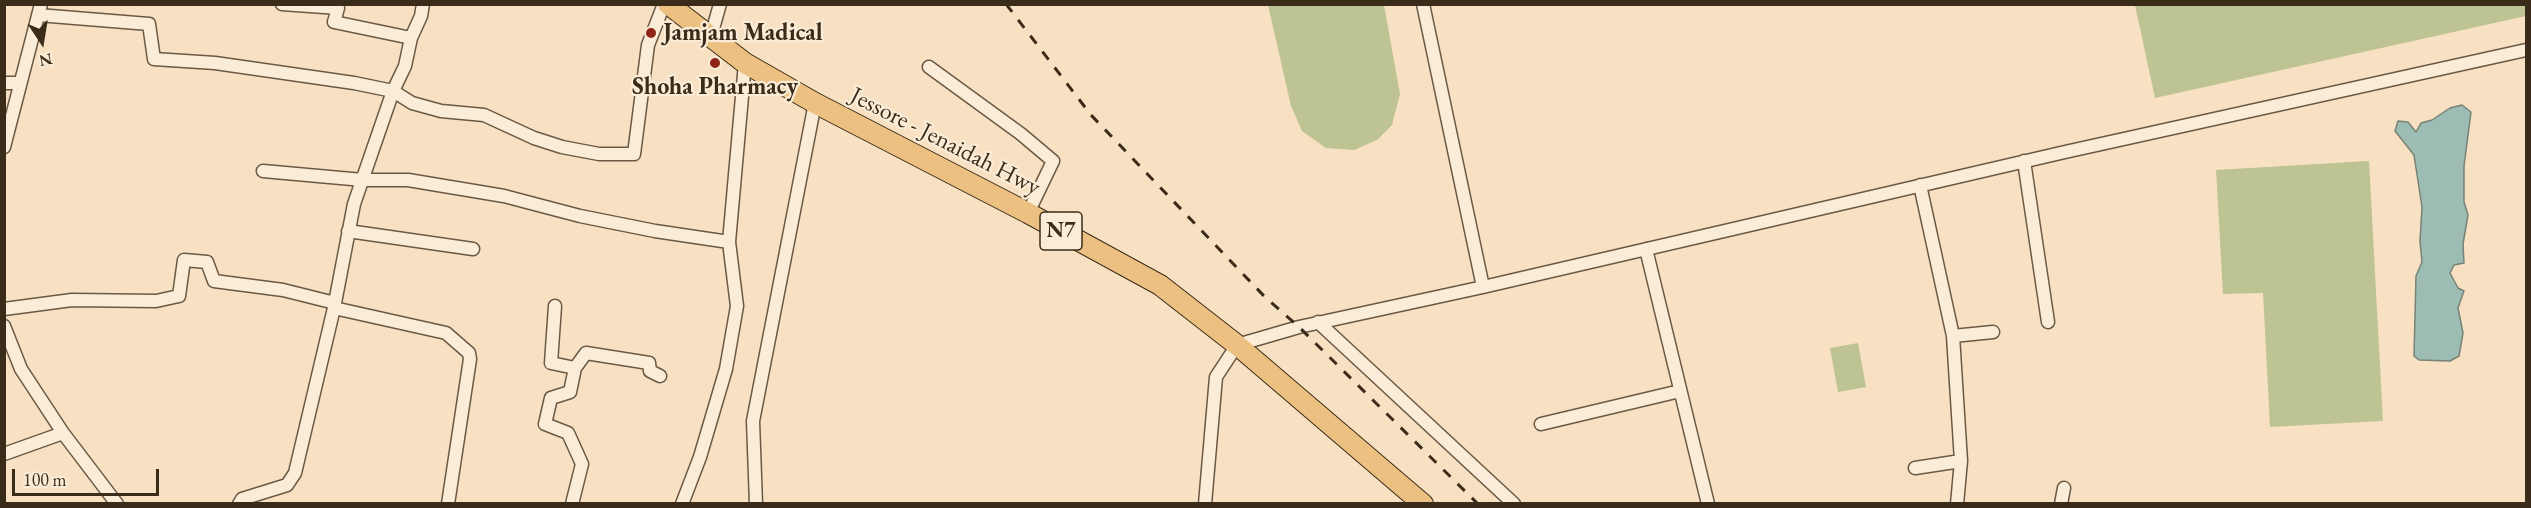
<!DOCTYPE html>
<style>
body{margin:0}
#map{position:relative;width:2531px;height:508px;overflow:hidden;background:#f7e1c2;font-family:"EB Garamond",serif}
canvas{display:block}
.frame{position:absolute;inset:0;border:6px solid #3b2c1a;pointer-events:none}
.north{position:absolute;left:12px;top:12px;width:60px;height:60px;-webkit-text-stroke:4px #faecd7;paint-order:stroke;rotate:168deg;font-size:16px;font-weight:700;line-height:24px;text-align:center;color:#3b2c1a}
.north::after{content:'';display:block;margin:auto;width:21px;height:27px;background:#3b2c1a;clip-path:polygon(50% 0,100% 100%,50% 72%,0 100%)}
.scale{position:absolute;left:12px;top:469px;width:147px;height:27px;box-sizing:border-box;border:3px solid #3b2c1a;border-top:0;padding-left:8px;font-size:18px;line-height:21px;white-space:nowrap;color:#3b2c1a;-webkit-text-stroke:4px #faecd7;paint-order:stroke}
</style>
<div id="map">
<canvas width="2531" height="508"></canvas>
<div class="frame"></div>
<div class="north">N</div>
<div class="scale">100 m</div>
</div>
<script>
const g = document.querySelector('canvas').getContext('2d');
g.lineJoin = 'round';
function fill(path, color) {
  g.fillStyle = color;
  g.fill(path, 'evenodd');
}
function toPath(rows) {
  const path = new Path2D();
  for (const r of rows) {
    path.moveTo(r[0], r[1]);
    for (let i = 2; i < r.length; i += 2) path.lineTo(r[i], r[i + 1]);
  }
  return path;
}
function trace(path, color, width, dash) {
  g.strokeStyle = color;
  g.lineWidth = width;
  g.lineCap = dash ? 'butt' : 'round';
  g.setLineDash(dash || []);
  g.stroke(path);
}
function drawText(font, color, halo, rows, align = 'center') {
  g.font = font + ' "EB Garamond",serif';
  g.lineWidth = 4.5;
  g.setLineDash([]);
  g.textBaseline = 'middle';
  g.strokeStyle = halo;
  g.fillStyle = color;
  for (const [text, x, y, turn = 0] of rows) {
    g.save();
    g.translate(x, y);
    g.rotate((+turn || 0) * Math.PI / 180);
    g.textAlign = isNaN(turn) ? turn : align;
    if (halo) g.strokeText(text, 0, 0);
    g.fillText(text, 0, 0);
    g.restore();
  }
}
fill(toPath([
 [2526,4,2526,16,2155,98,2135,5],
 [1268,5,1384,5,1400,94,1392,125,1377,140,1354,150,1326,148,1302,131,1291,106],
 [2369,161,2383,421,2270,427,2263,293,2223,294,2216,170],
 [1858,343,1866,387,1838,392,1830,348]
]), '#bdc393');
const water = toPath([
 [2462,105,2471,112,2464,166,2464,202,2468,215,2463,244,2464,263,2454,265,2450,273,2458,288,2464,291,2458,308,2463,333,2459,356,2450,361,2419,360,2414,356,2416,276,2422,262,2420,241,2422,207,2414,155,2395,131,2398,121,2408,122,2416,132,2421,123,2432,120,2450,108,2462,105]
]);
fill(water, '#9dbdb4');
trace(water, '#768376', 1.5);
const minor = toPath([
 [282,4,338,8,334,22,411,38],
 [1423,4,1483,287],
 [38,15,149,24,154,59,215,63,354,83,393,91,412,103,441,111,484,115,534,138,562,147,599,154,634,154,648,45,664,4],
 [711,36,720,4],
 [929,67,1021,134,1053,161,1028,213],
 [4,83,20,83],
 [4,147,41,4],
 [2024,161,2048,322],
 [263,171,363,180,408,180,504,196,580,216,655,231,729,242],
 [1920,185,1953,336],
 [348,231,473,249],
 [1646,249,1708,504],
 [555,306,551,363,575,368,570,392,551,398,545,424,568,433,582,464,572,504],
 [334,308,446,333,469,353,470,359,448,504],
 [4,309,72,300,156,301,179,296,184,260,207,262,214,281,283,290,335,303],
 [1318,322,1514,504],
 [4,326,21,369,63,433,117,504],
 [575,368,586,353,649,363,650,371,660,376],
 [1541,424,1680,391],
 [4,454,63,433],
 [1915,468,1961,461],
 [239,504,242,499,287,485,295,473,334,308,354,204,393,91,405,66,411,38,421,16,423,4],
 [682,504,700,457,726,369,737,306,729,242,745,63],
 [756,504,753,421,815,103],
 [1205,504,1216,377,1237,345,1299,327,1483,287,2065,152,2526,50],
 [1957,504,1961,461,1953,336,1993,332],
 [2061,504,2064,488]
]);
const trunk = toPath([
 [668,4,745,63,815,103,1028,213,1160,285,1237,345,1423,504]
]);
trace(minor, '#6a5944', 15);
trace(trunk, '#3b2c1a', 22);
trace(minor, '#faecd7', 12);
trace(trunk, '#ecc081', 20);
trace(toPath([
 [1006,4,1091,115,1264,296,1299,327,1478,504]
]), '#3b2c1a', 3, [10, 10]);
for (const [x, y, r, color] of [
 [651,33,6,"#8f2418"],
 [715,63,6,"#8f2418"]
]) {
  const dot = new Path2D();
  dot.arc(x, y, r, 0, 2 * Math.PI);
  g.fillStyle = color;
  g.fill(dot);
  trace(dot, '#faecd7', 2);
}
for (const [x, y, w] of [
 [1061,231,42]
]) {
  const box = new Path2D();
  box.roundRect(x - w / 2, y - 19, w, 38, 4.5);
  g.fillStyle = '#faecd7';
  g.fill(box);
  trace(box, '#3b2c1a', 1.5);
}
drawText('bold 22px', '#3b2c1a', null, [
 ["N7",1061,231]
]);
drawText('bold 24px', '#3b2c1a', '#faecd7', [
 ["Jamjam Madical",663,33],
 ["Shoha Pharmacy",715,87,"center"]
], 'left');
drawText('24px', '#3b2c1a', '#faecd7', [
 ["Jessore - Jenaidah Hwy",945,142,27]
]);
</script>
